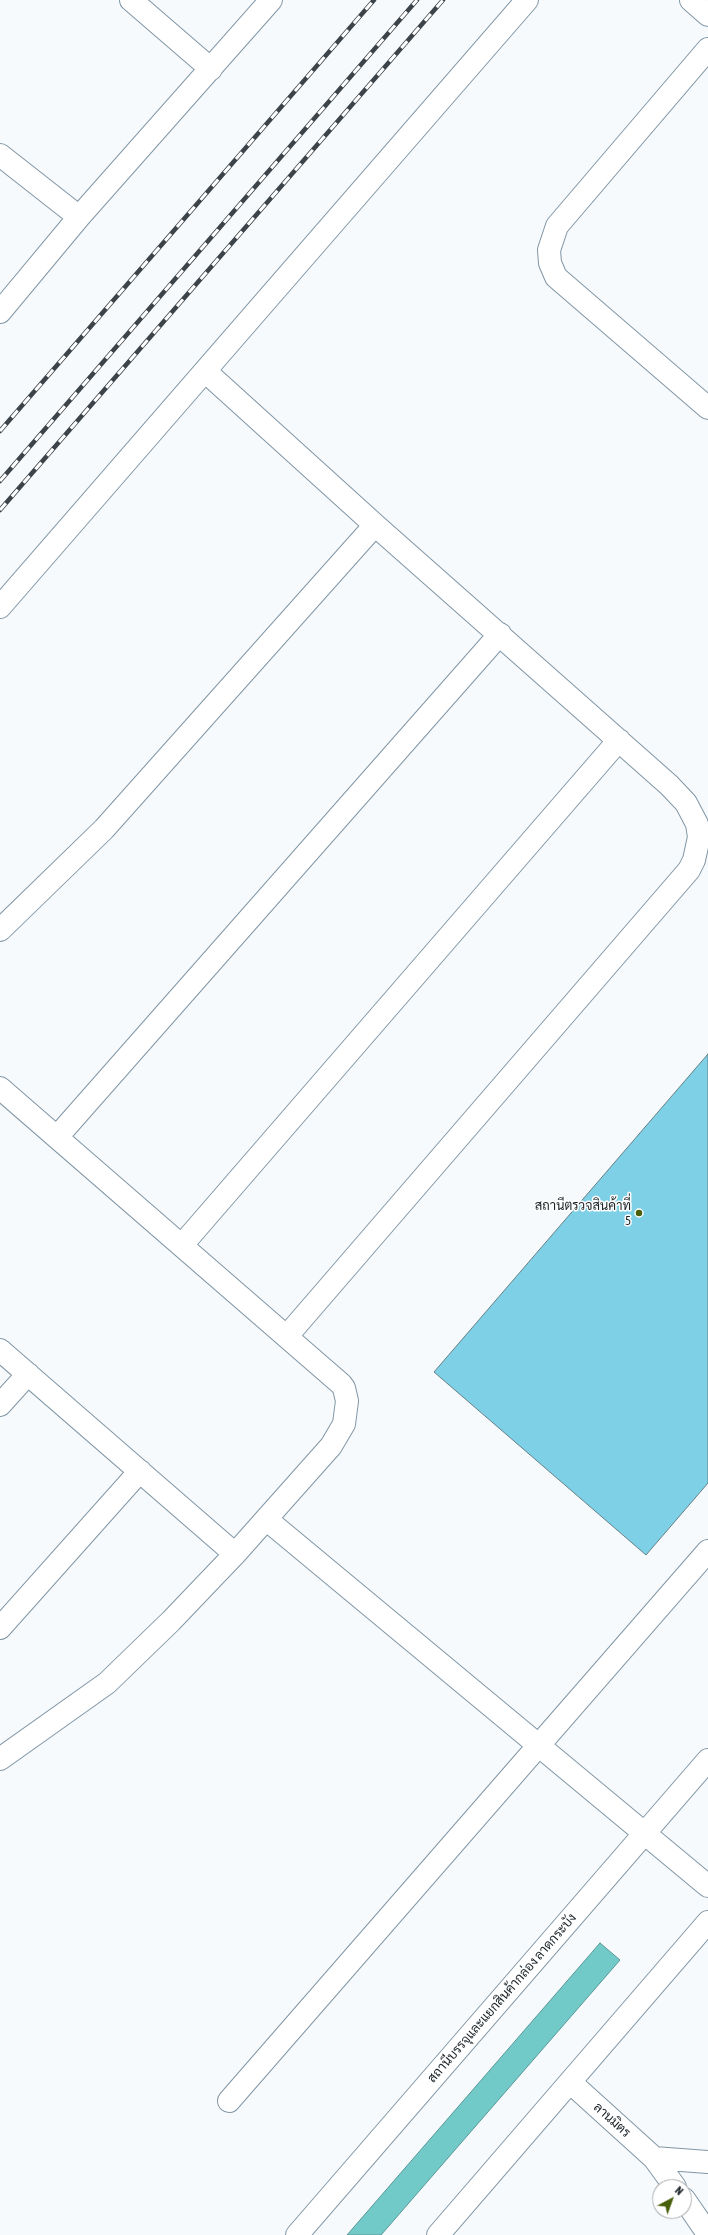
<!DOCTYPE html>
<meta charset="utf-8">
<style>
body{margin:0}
#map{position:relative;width:708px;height:2235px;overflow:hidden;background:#f6fafd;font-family:"Asap Condensed",sans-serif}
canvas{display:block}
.north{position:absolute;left:652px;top:2179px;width:40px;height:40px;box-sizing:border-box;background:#fff;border:1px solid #a4a7a9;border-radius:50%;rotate:41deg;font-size:11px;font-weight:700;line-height:16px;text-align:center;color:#1c2429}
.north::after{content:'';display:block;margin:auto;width:14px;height:18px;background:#485f09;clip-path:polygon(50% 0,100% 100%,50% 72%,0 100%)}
</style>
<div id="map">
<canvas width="708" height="2235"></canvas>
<div class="north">N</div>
</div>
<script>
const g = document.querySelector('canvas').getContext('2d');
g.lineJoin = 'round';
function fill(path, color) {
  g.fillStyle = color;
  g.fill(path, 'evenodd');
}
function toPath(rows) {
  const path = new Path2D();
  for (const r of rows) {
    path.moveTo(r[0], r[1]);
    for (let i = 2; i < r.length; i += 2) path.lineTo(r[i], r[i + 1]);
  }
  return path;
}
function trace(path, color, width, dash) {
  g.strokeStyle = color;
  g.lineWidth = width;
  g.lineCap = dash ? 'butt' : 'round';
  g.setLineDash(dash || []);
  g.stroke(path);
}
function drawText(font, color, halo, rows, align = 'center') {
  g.font = font + ' "Asap Condensed",Sarabun,sans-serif';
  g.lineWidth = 3;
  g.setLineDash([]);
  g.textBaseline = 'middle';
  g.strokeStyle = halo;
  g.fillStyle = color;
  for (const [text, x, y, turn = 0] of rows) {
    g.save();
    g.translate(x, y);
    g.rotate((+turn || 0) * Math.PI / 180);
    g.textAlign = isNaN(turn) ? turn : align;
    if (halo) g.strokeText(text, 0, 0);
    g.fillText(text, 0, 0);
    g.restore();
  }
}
const water = toPath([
 [600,1943,620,1960,381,2235,347,2235,600,1943]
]);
fill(water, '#72cac8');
trace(water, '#589898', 1);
const building = toPath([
 [708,1054,708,1483,646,1555,434,1372,708,1054]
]);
fill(building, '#7dd0e5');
trace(building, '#668087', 1);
const minor = toPath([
 [131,0,211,69],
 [691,0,708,15],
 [708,49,557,226,549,250,550,263,556,277,708,408],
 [0,155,79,217],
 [0,312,79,217,271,0],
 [205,371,375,525,669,785,686,803,697,824,699,837,694,860,689,870,287,1336],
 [0,607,527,0],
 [0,930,104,829,375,525],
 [0,1088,341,1384,344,1388,347,1401,344,1424,331,1446,235,1554,171,1621,107,1683,0,1759],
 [57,1137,500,634],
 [182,1245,619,740],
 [0,1350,235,1554],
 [0,1405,28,1374],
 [266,1519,708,1886],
 [0,1628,140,1471],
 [570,2082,654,2158,675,2187],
 [229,2101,708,1551],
 [654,2158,708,2162],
 [684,2199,708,2234],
 [297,2235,708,1760],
 [438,2235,708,1922]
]);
trace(minor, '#8196a5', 24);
trace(minor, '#fff', 22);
const rail = toPath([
 [0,431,374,0],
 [0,481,417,0],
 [0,510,443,0]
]);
trace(rail, '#3d4449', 4.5);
trace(rail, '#fff', 3, [9]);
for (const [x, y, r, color] of [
 [639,1213,4,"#485f09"]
]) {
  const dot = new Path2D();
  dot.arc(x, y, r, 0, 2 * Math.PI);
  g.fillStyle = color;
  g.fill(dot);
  trace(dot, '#fff', 1.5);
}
drawText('13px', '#1c2429', '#fff', [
 ["สถานีตรวจสินค้าที่",631,1206],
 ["5",631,1221]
], 'right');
drawText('13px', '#1c2429', '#fff', [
 ["สถานีบรรจุและแยกสินค้ากล่อง ลาดกระบัง",502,1998,-49],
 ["ลานมิตร",612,2120,42]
]);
</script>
